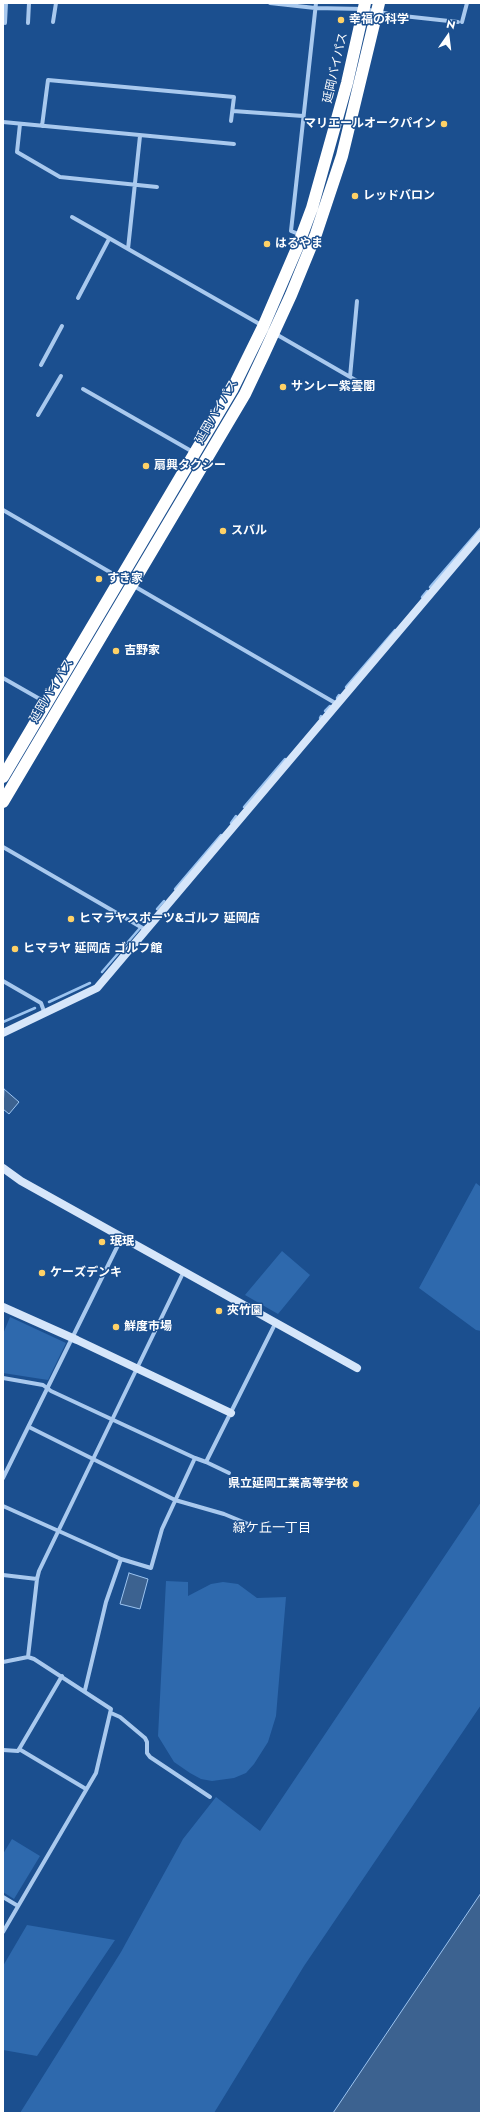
<!DOCTYPE html>
<meta charset="utf-8">
<style>
body{margin:0}
#map{position:relative;width:484px;height:2116px;overflow:hidden;background:#1b4f8f;font-family:Jost,sans-serif}
canvas{display:block}
.frame{position:absolute;inset:0;border:4px solid #fff;pointer-events:none}
.north{position:absolute;left:428px;top:16px;width:40px;height:40px;-webkit-text-stroke:3px #1b4f8f;paint-order:stroke;rotate:14deg;font-size:11px;font-weight:700;line-height:16px;text-align:center;color:#fff}
.north::after{content:'';display:block;margin:auto;width:14px;height:18px;background:#fff;clip-path:polygon(50% 0,100% 100%,50% 72%,0 100%)}
</style>
<div id="map">
<canvas width="484" height="2116"></canvas>
<div class="frame"></div>
<div class="north">N</div>
</div>
<script>
const g = document.querySelector('canvas').getContext('2d');
g.lineJoin = 'round';
function fill(path, color) {
  g.fillStyle = color;
  g.fill(path, 'evenodd');
}
function toPath(rows) {
  const path = new Path2D();
  for (const r of rows) {
    path.moveTo(r[0], r[1]);
    for (let i = 2; i < r.length; i += 2) path.lineTo(r[i], r[i + 1]);
  }
  return path;
}
function trace(path, color, width, dash) {
  g.strokeStyle = color;
  g.lineWidth = width;
  g.lineCap = dash ? 'butt' : 'round';
  g.setLineDash(dash || []);
  g.stroke(path);
}
function drawText(font, color, halo, rows, align = 'center') {
  g.font = font + ' Jost,"Noto Sans JP",sans-serif';
  g.lineWidth = 3;
  g.setLineDash([]);
  g.textBaseline = 'middle';
  g.strokeStyle = halo;
  g.fillStyle = color;
  for (const [text, x, y, turn = 0] of rows) {
    g.save();
    g.translate(x, y);
    g.rotate((+turn || 0) * Math.PI / 180);
    g.textAlign = isNaN(turn) ? turn : align;
    if (halo) g.strokeText(text, 0, 0);
    g.fillText(text, 0, 0);
    g.restore();
  }
}
fill(toPath([
 [476,1183,481,1187,481,1331,476,1330,419,1288],
 [282,1251,310,1275,278,1314,245,1295],
 [10,1317,66,1343,48,1380,3,1373,3,1334],
 [481,1502,481,1705,304,1966,214,2113,20,2113,121,1952,183,1839,216,1797,260,1831],
 [166,1581,188,1582,188,1596,211,1584,223,1582,238,1584,257,1598,286,1597,276,1716,268,1742,254,1764,246,1773,234,1778,212,1781,201,1779,190,1773,174,1762,158,1736],
 [12,1839,40,1856,14,1899,3,1892,3,1854],
 [27,1925,115,1940,37,2056,3,2050,3,1966]
]), '#2e69ad');
const water = toPath([
 [4,1089,19,1102,9,1114,3,1109,4,1089],
 [129,1573,148,1579,140,1609,120,1604,129,1573],
 [481,1893,481,2113,333,2113,481,1893]
]);
fill(water, '#3c6290');
trace(water, '#9cc4f0', 1);
trace(toPath([
 [430,587,481,528],
 [422,597,427,591],
 [346,687,395,630],
 [337,698,339,695],
 [325,711,330,706],
 [320,718,321,716],
 [244,807,285,759],
 [231,823,236,816],
 [175,889,221,835],
 [157,909,164,901],
 [145,923,147,922],
 [102,972,140,928],
 [49,1002,90,983],
 [3,1022,35,1008]
]), '#9cc4f0', 2.5);
trace(toPath([
 [270,3,315,8,364,9,394,15,458,22],
 [53,22,56,3],
 [462,22,467,3],
 [5,23,6,3],
 [28,23,29,3],
 [233,111,303,116],
 [3,122,234,144],
 [20,124,17,152,60,177,157,187],
 [42,126,48,80,234,97,231,121],
 [72,217,263,326],
 [301,235,291,231,316,3],
 [128,249,140,136],
 [78,298,109,239],
 [274,333,364,385],
 [41,365,62,326],
 [350,377,357,301],
 [83,389,193,452],
 [38,415,61,376],
 [3,510,337,704],
 [3,678,45,702],
 [3,847,146,930],
 [3,981,41,1003,45,1014],
 [3,1378,43,1385,51,1391,195,1458,206,1462,276,1322],
 [29,1427,175,1500,224,1514,253,1526],
 [206,1462,229,1473],
 [3,1478,122,1237],
 [3,1506,121,1559,151,1568,162,1529,195,1458],
 [3,1575,37,1579,39,1571,184,1271],
 [28,1657,37,1579],
 [3,1662,28,1657,34,1659,111,1709,96,1773,3,1932],
 [85,1690,106,1602,121,1559],
 [111,1713,120,1717,145,1738,147,1742,147,1753,150,1757,210,1797],
 [19,1749,86,1789],
 [3,1750,18,1751,62,1676],
 [3,1897,18,1906]
]), '#a9c9ee', 4);
trace(toPath([
 [3,1033,97,988,481,534],
 [3,1168,21,1181,357,1368],
 [3,1307,77,1340,231,1413]
]), '#d6e6fa', 8);
trace(toPath([
 [3,777,232,390,263,327,297,248,312,208,347,83,365,3],
 [3,802,245,394,263,356,291,295,316,234,342,156,379,3]
]), '#fff', 12);
for (const [x, y, r, color] of [
 [341,20,4,"#ffd166"],
 [444,124,4,"#ffd166"],
 [355,196,4,"#ffd166"],
 [267,244,4,"#ffd166"],
 [283,387,4,"#ffd166"],
 [146,466,4,"#ffd166"],
 [223,531,4,"#ffd166"],
 [99,579,4,"#ffd166"],
 [116,651,4,"#ffd166"],
 [71,919,4,"#ffd166"],
 [15,949,4,"#ffd166"],
 [102,1242,4,"#ffd166"],
 [42,1273,4,"#ffd166"],
 [219,1311,4,"#ffd166"],
 [116,1327,4,"#ffd166"],
 [356,1484,4,"#ffd166"]
]) {
  const dot = new Path2D();
  dot.arc(x, y, r, 0, 2 * Math.PI);
  g.fillStyle = color;
  g.fill(dot);
  trace(dot, '#1b4f8f', 1.5);
}
drawText('bold 12px', '#fff', '#1b4f8f', [
 ["幸福の科学",349,20],
 ["マリエールオークパイン",436,124,"right"],
 ["レッドバロン",363,196],
 ["はるやま",275,244],
 ["サンレー紫雲閣",291,387],
 ["扇興タクシー",154,466],
 ["スバル",231,531],
 ["すき家",107,579],
 ["吉野家",124,651],
 ["ヒマラヤスポーツ&ゴルフ 延岡店",79,919],
 ["ヒマラヤ 延岡店 ゴルフ館",23,949],
 ["珉珉",110,1242],
 ["ケーズデンキ",50,1273],
 ["夾竹園",227,1311],
 ["鮮度市場",124,1327],
 ["県立延岡工業高等学校",348,1484,"right"]
], 'left');
drawText('12px', '#fff', '#1b4f8f', [
 ["延岡バイパス",336,68,-77],
 ["延岡バイパス",217,412,-60],
 ["延岡バイパス",52,691,-59]
]);
drawText('13px', '#fff', '#1b4f8f', [
 ["緑ケ丘一丁目",272,1529]
]);
</script>
